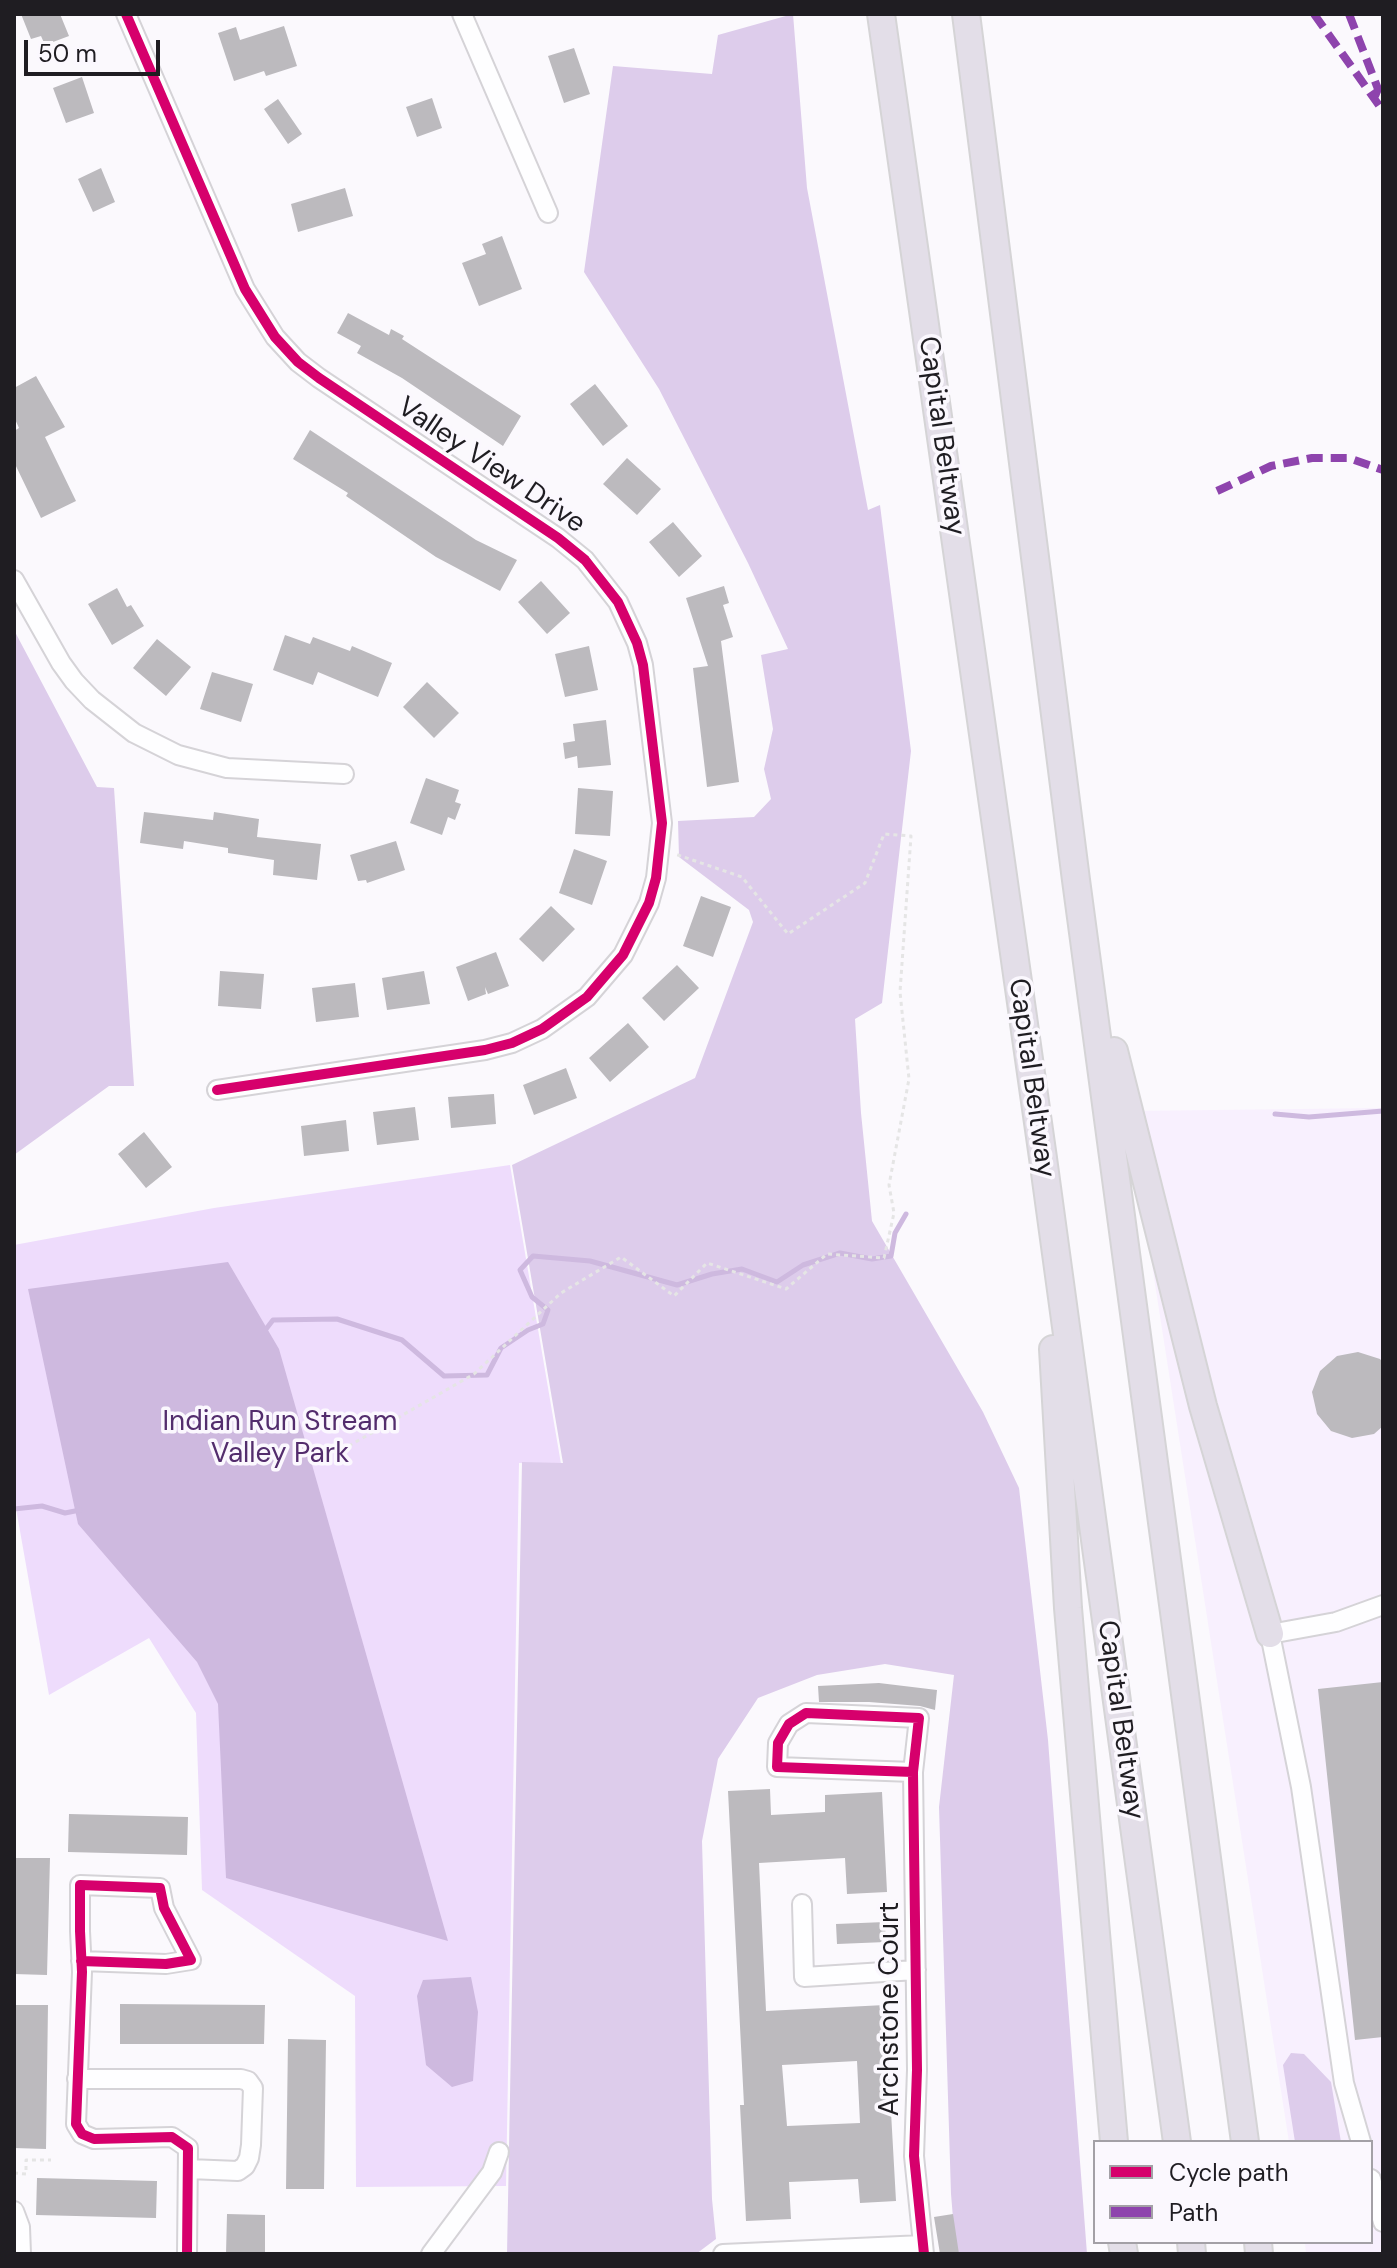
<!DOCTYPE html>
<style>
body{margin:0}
#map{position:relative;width:1397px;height:2268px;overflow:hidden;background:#fbf9fd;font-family:"DM Sans",sans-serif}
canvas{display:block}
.frame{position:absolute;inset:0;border:16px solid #1f1d22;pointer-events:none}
.legend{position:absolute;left:1093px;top:2140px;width:280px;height:104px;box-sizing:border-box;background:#fbf8fe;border:2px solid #a3a0a6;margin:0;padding:10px 14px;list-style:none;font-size:24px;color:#1f1d22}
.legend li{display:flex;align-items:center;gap:16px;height:40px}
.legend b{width:40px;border:2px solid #a3a0a6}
.scale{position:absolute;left:24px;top:40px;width:136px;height:36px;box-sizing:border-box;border:4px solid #1f1d22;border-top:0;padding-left:10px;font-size:24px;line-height:28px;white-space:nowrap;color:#1f1d22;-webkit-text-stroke:6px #fbf8fe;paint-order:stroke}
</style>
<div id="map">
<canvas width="1397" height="2268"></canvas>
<div class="frame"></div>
<ul class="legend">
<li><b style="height:10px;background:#d6006c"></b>Cycle path</li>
<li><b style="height:10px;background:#8e44ad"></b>Path</li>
</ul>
<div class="scale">50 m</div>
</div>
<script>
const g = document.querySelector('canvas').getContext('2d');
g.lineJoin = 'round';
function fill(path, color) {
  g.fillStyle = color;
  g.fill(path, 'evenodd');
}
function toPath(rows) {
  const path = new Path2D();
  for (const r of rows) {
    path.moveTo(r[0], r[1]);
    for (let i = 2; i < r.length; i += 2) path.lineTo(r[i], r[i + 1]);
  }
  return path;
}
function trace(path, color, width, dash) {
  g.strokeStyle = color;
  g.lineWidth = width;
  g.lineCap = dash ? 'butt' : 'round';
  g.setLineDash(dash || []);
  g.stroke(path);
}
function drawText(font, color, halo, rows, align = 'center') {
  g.font = font + ' "DM Sans",sans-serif';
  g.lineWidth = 7;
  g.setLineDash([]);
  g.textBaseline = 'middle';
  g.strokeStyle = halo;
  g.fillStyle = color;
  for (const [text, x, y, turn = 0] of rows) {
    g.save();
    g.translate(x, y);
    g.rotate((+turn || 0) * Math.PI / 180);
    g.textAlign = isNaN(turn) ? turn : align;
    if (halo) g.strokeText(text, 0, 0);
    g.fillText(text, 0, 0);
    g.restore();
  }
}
fill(toPath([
 [1383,1108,1383,2254,1306,2254,1305,2242,1371,2242,1371,2142,1289,2142,1128,1111]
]), '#f8f0fe');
fill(toPath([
 [510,1165,561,1464,519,1463,506,2186,356,2187,355,1996,202,1890,196,1713,149,1638,49,1695,14,1497,14,1245,214,1208]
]), '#eedcfc');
fill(toPath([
 [793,14,807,188,868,510,880,505,911,751,882,1003,855,1019,861,1113,872,1221,983,1412,1019,1488,1048,1740,1087,2254,956,2254,951,2194,939,1807,954,1675,885,1664,817,1675,758,1698,718,1759,702,1841,712,2199,716,2239,696,2254,507,2254,522,1462,563,1463,512,1165,695,1078,753,922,749,910,679,857,678,821,754,817,771,799,764,769,773,729,761,655,788,649,748,563,659,389,584,272,613,66,712,74,718,35],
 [14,630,97,787,114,788,134,1086,109,1086,14,1155],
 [1291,2053,1304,2054,1331,2082,1341,2142,1295,2142,1283,2065]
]), '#ddcceb');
fill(toPath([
 [228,1262,279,1349,448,1941,226,1878,218,1704,197,1662,78,1524,28,1289],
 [471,1977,478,2012,473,2081,452,2087,426,2065,417,1996,423,1980]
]), '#ceb9df');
trace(toPath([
 [1275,1114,1309,1117,1383,1111],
 [263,1333,273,1320,337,1319,402,1340,444,1376,487,1375,501,1348,528,1330,543,1324,548,1310,532,1297,520,1270,533,1256,590,1261,677,1285,712,1274,742,1269,777,1282,803,1265,840,1253,872,1259,891,1256,895,1233,906,1214],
 [14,1509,42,1506,65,1513,80,1510]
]), '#ceb9df', 5);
fill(toPath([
 [21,14,60,14,69,36,45,45,41,36,31,39],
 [284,26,297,66,266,76,264,71,234,81,218,33,236,27,240,40],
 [574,48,590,94,564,103,548,56],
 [82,77,94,113,66,123,53,88],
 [432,98,442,128,417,137,406,107],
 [278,99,302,134,288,144,264,109],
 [101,168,115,202,93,212,78,179],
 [345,188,353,216,298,232,291,204],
 [502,236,522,289,479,306,462,263,486,254,482,244],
 [348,313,389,335,391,329,404,336,402,339,521,416,503,446,402,378,357,353,361,346,337,333],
 [36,376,65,427,45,437,76,501,41,518,14,462,14,431,19,428,14,417,14,388],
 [595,384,628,426,603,446,570,404],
 [310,430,476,540,517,560,500,591,436,557,346,496,348,493,293,459],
 [627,458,661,489,637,515,603,484],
 [673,522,702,556,679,577,649,542],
 [541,581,570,613,547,634,518,602],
 [724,586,729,603,723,605,733,637,721,641,739,782,707,787,693,668,708,666,686,598],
 [117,588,127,607,131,605,144,626,112,645,88,604],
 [285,635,310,644,313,637,350,651,352,646,392,663,378,697,318,672,313,685,273,670],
 [157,639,191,667,166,696,133,668],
 [589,646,598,690,565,697,555,654],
 [212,672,253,684,241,722,200,709],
 [427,682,459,713,434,738,403,707],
 [606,720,611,765,578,768,577,756,565,759,563,743,575,741,573,724],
 [426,778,459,790,455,802,461,804,455,820,448,817,442,835,410,823],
 [578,788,613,791,610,836,575,834],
 [144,812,213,820,214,812,259,819,257,837,321,844,317,880,273,875,274,860,228,853,228,848,184,841,183,849,140,843],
 [396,841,405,870,367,883,366,880,358,881,350,855],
 [574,849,607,861,592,905,559,893],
 [701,896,731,907,713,957,683,946],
 [551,906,575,929,543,962,519,939],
 [496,952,509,986,488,994,485,987,486,994,468,1001,456,967],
 [677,965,699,988,664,1021,642,998],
 [220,971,264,974,261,1009,218,1006],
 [424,971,430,1004,387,1010,382,978],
 [355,983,359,1017,316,1022,312,988],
 [628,1023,649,1047,610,1082,589,1058],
 [566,1068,577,1098,534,1115,523,1085],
 [494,1094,496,1124,451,1128,448,1097],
 [415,1107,419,1140,377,1145,373,1112],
 [346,1120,349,1151,304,1156,301,1126],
 [144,1132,172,1167,146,1188,118,1154],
 [1358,1352,1380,1359,1383,1363,1383,1426,1374,1434,1352,1438,1331,1431,1317,1414,1312,1392,1320,1371,1337,1356],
 [1383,1682,1383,2037,1355,2040,1318,1689],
 [879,1683,937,1690,935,1710,920,1706,869,1702,819,1702,818,1686],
 [770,1789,771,1815,825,1812,825,1795,882,1792,887,1892,847,1894,845,1858,759,1863,766,2011,885,2005,896,2201,860,2203,858,2179,789,2182,791,2219,746,2221,740,2105,744,2105,728,1791],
 [857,2061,860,2123,787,2126,782,2065],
 [69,1814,188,1817,187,1855,68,1852],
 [14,1858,50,1858,47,1975,14,1974],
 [885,1922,886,1942,837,1944,836,1924],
 [120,2004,265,2005,264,2044,120,2044],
 [14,2005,48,2005,46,2149,14,2148],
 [288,2039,326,2040,324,2189,286,2189],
 [37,2178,157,2181,156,2218,36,2215],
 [227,2214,265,2215,265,2254,226,2254],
 [953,2214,959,2254,940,2254,934,2217]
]), '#bcbabe');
const minor = toPath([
 [126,14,245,289,275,337,298,362,319,378,558,538,585,560,618,602,637,643,643,665,662,823,656,878,649,903,623,955,587,997,542,1029,512,1043,485,1050,217,1090],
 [462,14,548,213],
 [14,580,61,663,74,681,92,700,134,733,178,755,227,768,344,774],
 [913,1772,777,1767,778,1743,789,1724,806,1713,919,1718,913,1772,917,2070,914,2156,924,2254],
 [802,1904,804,1977,916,1970],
 [81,1961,166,1964,191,1960,164,1908,160,1888,80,1885,80,1931,82,1972,76,2124,82,2134,94,2139,172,2137,188,2148,187,2254],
 [77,2079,241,2079,248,2081,253,2088,251,2145,249,2158,245,2166,238,2171,189,2169],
 [1361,2142,1344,2083,1301,1787,1270,1634,1336,1622,1383,1605],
 [1371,2179,1383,2222],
 [14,2211,20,2227,21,2254],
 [431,2254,492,2172,499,2152],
 [723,2254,923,2245]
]);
const highway = toPath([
 [881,14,1043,1158,1177,2142],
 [966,14,1076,880,1245,2142],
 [1114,1051,1203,1406,1270,1634],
 [1053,1349,1068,1608,1114,2142],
 [1122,2242,1124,2254],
 [1191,2242,1192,2254],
 [1258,2242,1259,2254]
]);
trace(minor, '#d5d3d7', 22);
trace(highway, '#d5d4d6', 30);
trace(toPath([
 [321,1462,474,1374,561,1293,621,1257,674,1296,707,1263,786,1289,827,1254,884,1258,894,1213,889,1185,909,1079,900,992,911,836,884,834,865,883,788,934,742,877,675,854],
 [14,2173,26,2174,26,2160,51,2160]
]), '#e5e5e5', 3, [4, 4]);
trace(minor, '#fefeff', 18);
trace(highway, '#e3dee8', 26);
trace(toPath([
 [1314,14,1383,111],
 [1349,14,1378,89,1375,96],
 [1217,491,1271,466,1312,458,1349,458,1383,470]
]), '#8e44ad', 8, [16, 8]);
trace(toPath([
 [126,14,245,289,275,337,298,362,319,378,558,538,585,560,618,602,637,643,643,665,662,823,656,878,649,903,623,955,587,997,542,1029,512,1043,485,1050,217,1090],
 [913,1772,777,1767,778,1743,789,1724,806,1713,919,1718,913,1772,917,2070,914,2156,924,2254],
 [81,1961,166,1964,191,1960,164,1908,160,1888,80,1885,80,1931,82,1972,76,2124,82,2134,94,2139,172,2137,188,2148,187,2254]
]), '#d6006c', 10);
drawText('28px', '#1f1d22', '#fbf8fe', [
 ["Capital Beltway",941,436,82],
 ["Valley View Drive",491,466,34],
 ["Capital Beltway",1031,1078,82],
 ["Capital Beltway",1120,1720,82],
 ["Archstone Court",891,2009,-90]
]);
drawText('28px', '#532d6d', '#fbf8fe', [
 ["Indian Run Stream",280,1423],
 ["Valley Park",280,1455]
]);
</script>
